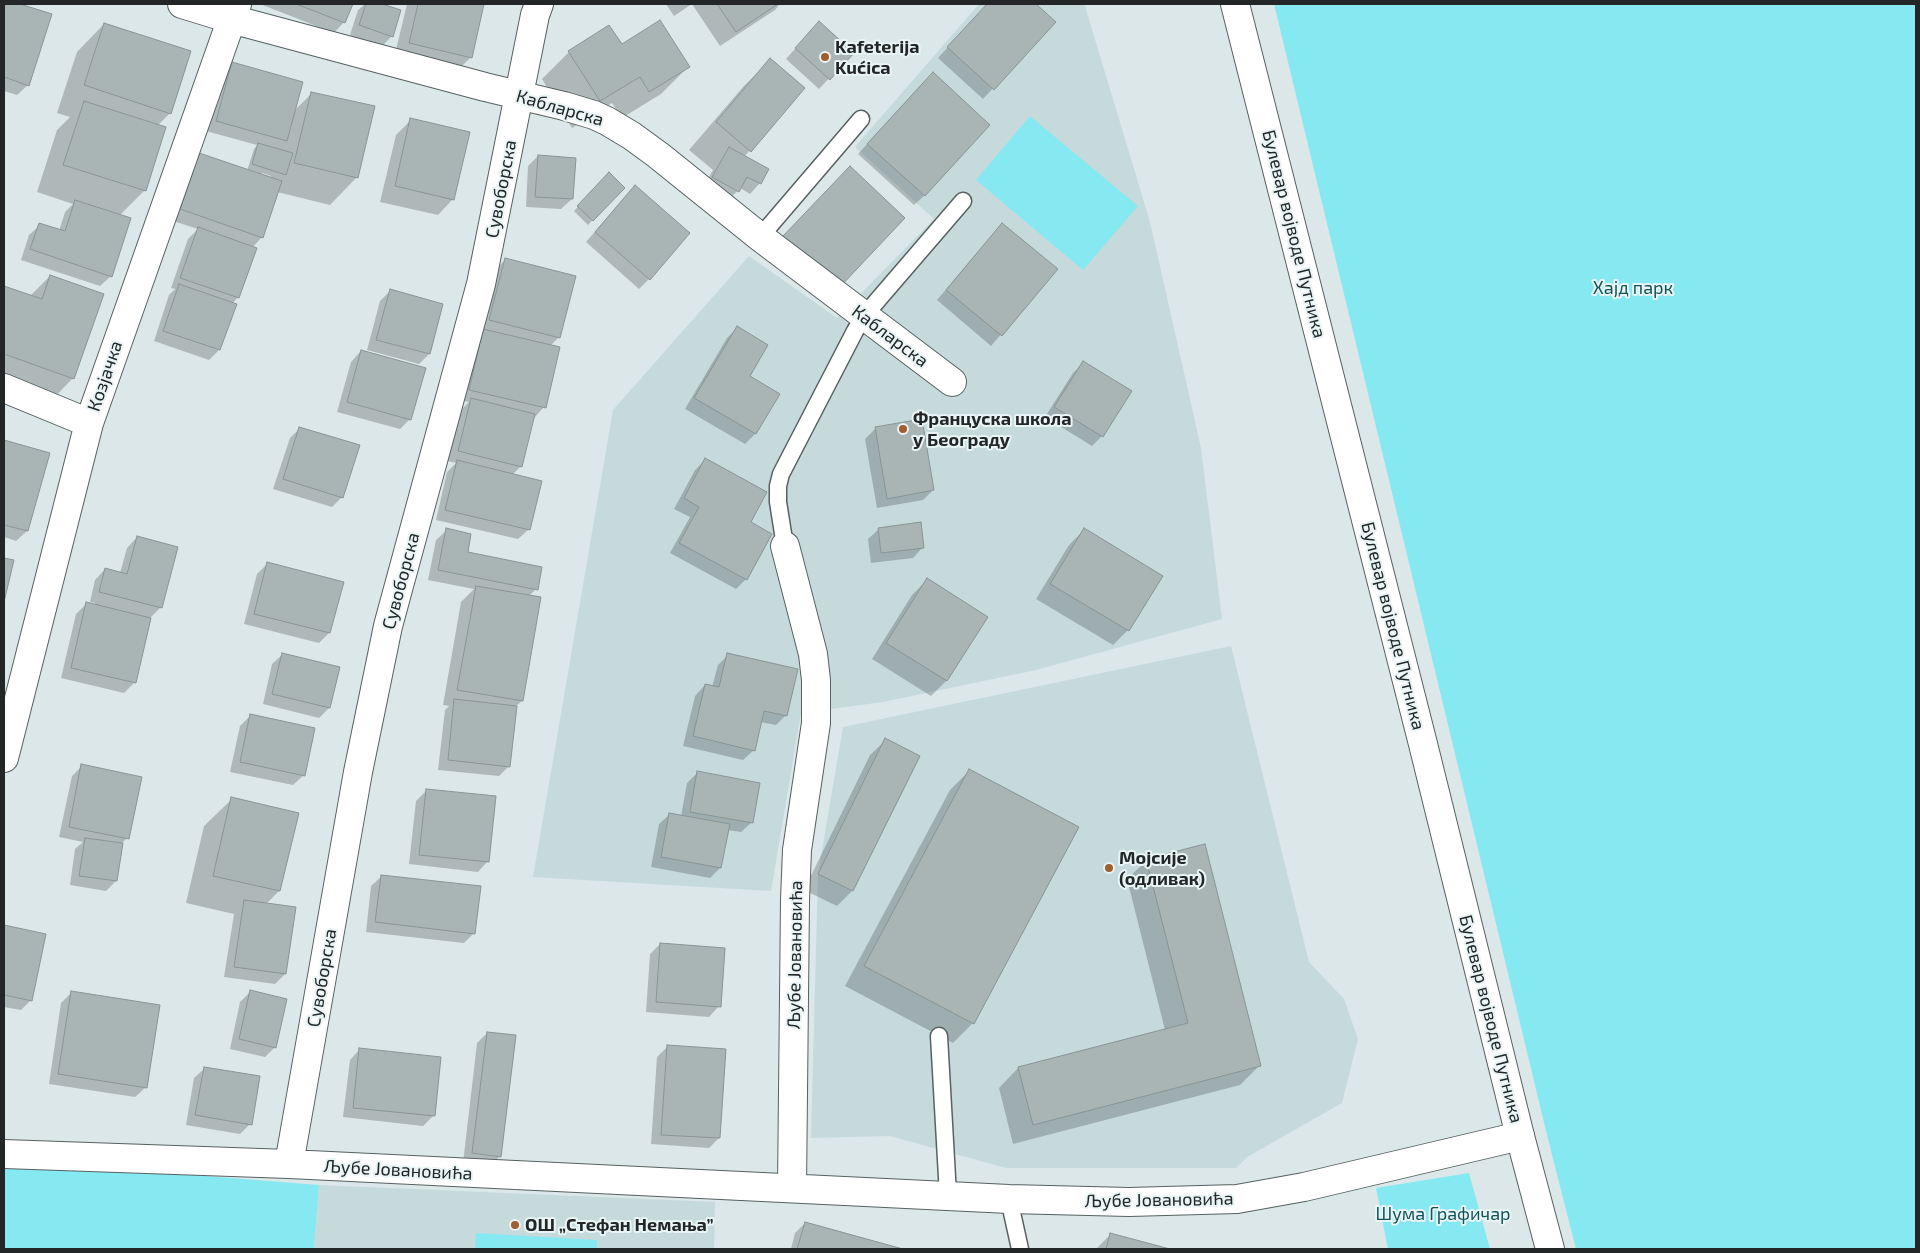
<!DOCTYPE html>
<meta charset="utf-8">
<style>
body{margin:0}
#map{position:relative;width:1920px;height:1253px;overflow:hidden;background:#dbe7e8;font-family:"Exo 2",sans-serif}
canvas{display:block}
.frame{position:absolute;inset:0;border:5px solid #222626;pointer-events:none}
</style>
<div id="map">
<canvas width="1920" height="1253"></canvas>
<div class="frame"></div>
</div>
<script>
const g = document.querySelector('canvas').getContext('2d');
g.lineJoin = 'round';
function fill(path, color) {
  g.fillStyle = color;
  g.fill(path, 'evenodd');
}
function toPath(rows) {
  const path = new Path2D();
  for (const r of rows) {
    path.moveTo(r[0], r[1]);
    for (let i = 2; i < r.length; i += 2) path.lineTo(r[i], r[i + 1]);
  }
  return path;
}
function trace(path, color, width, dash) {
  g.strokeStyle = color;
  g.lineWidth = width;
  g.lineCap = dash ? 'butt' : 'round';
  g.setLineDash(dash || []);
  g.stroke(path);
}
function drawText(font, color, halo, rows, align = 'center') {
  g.font = font + ' "Exo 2",sans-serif';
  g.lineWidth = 4;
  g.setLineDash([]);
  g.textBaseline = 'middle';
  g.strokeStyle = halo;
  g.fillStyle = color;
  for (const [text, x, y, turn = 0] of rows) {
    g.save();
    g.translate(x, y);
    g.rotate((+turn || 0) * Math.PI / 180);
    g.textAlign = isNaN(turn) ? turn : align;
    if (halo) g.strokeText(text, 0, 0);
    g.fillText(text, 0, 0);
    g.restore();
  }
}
fill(toPath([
 [979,4,1082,4,1085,6,1150,222,1201,448,1222,619,1036,670,883,702,801,713,771,891,533,877,613,410,749,256,837,318,934,219,855,147],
 [1231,646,1309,962,1344,999,1358,1039,1342,1103,1247,1157,1236,1168,1006,1168,890,1136,811,1138,818,874,843,727],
 [319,1185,715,1202,714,1249,314,1249]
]), '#c6dadc');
fill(toPath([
 [1274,4,1916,4,1916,1249,1576,1249,1548,1139],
 [1030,116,1138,206,1083,270,976,180],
 [4,1160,319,1185,314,1249,4,1249],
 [1469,1173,1490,1249,1388,1249,1376,1188],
 [476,1233,597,1240,597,1249,475,1249]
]), '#86e9f1');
fill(toPath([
 [4,4,16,4,50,15,28,85,17,95,4,91],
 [260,4,351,4,344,22,334,33],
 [365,4,378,4,400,11,392,36,382,46,350,35,358,10],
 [407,4,483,4,471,57,456,72,394,58],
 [666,4,780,4,775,10,720,46,692,4,674,16],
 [988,4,1034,4,1054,22,983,99,938,58],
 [104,24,170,113,157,126,145,190,119,216,111,276,100,286,21,260,29,235,40,225,59,231,65,212,73,204,37,192,57,130,70,117,57,113,77,52],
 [809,33,853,53,819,89,786,59],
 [569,52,688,67,661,94,622,118,612,103,572,128,542,79],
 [770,60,803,88,744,157,760,183,750,194,740,188,728,201,703,188,713,170,689,150,743,87],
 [233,64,294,111,312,93,357,177,330,205,277,192,262,237,252,248,238,297,232,304,219,350,209,360,154,341,169,295,175,289,171,288,188,239,198,229,170,220,189,165,199,155,247,171,254,149,257,145,206,131,222,74],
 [262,173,271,176,270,179,261,175],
 [922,84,925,195,914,205,858,154],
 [411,120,453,199,438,215,380,202,396,135],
 [538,156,572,199,561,209,526,207,528,166],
 [609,174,623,188,588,225,574,211],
 [625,197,649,279,639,289,586,242],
 [1002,224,1057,269,991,346,937,300],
 [505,260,559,337,550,346,544,407,534,418,533,417,520,467,512,475,529,529,518,539,436,520,447,472,456,463,448,461,461,410,469,402,459,400,473,341,483,331,480,330,495,270],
 [50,276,73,378,46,406,4,391,4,287,30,296],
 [390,291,442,305,429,354,419,364,367,350,380,301],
 [737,328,748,377,778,395,755,434,745,444,685,409,727,338],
 [361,351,410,419,400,429,337,412,351,362],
 [1083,363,1102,436,1092,446,1045,417,1073,373],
 [921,420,933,490,923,500,877,508,865,439,875,429],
 [300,428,342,497,332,507,273,489,290,438],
 [4,442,48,454,27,531,16,541,4,537],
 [705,460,749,523,746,579,736,589,670,553,690,517,674,509,695,470],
 [879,529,923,547,913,558,871,563,868,539],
 [447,530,466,553,536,589,529,596,522,701,515,707,509,766,499,776,438,770,445,710,449,706,443,705,461,602,474,589,428,580,436,540],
 [1084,530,1128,630,1113,645,1036,599,1069,545],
 [137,537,161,607,150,618,134,683,124,693,61,678,76,614,86,604,95,606,95,603,90,602,95,580,105,569,120,573,127,548],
 [268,563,329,633,319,643,244,624,257,574],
 [927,580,986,617,946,681,931,696,872,659,912,595],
 [283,654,329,708,319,718,263,704,272,664],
 [728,655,786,715,776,725,760,722,754,750,743,760,683,746,695,696,705,685,712,687,718,665],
 [250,716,304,775,293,785,230,772,240,726],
 [886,740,852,891,837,906,804,890,870,755],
 [82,766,127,838,121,844,116,881,106,891,70,885,75,849,83,842,59,837,72,776],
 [970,770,973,1023,953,1043,845,986,950,790],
 [697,773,752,822,741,832,727,830,720,868,710,878,651,867,659,824,670,814,681,816,687,783],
 [426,791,488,861,478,872,409,864,416,801],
 [232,799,279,891,266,904,285,974,275,984,224,977,234,914,186,903,204,826],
 [1147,860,1260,1065,1240,1085,1013,1144,999,1088,1018,1068,1165,1030,1127,879],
 [382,876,474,933,464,943,366,932,371,886],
 [4,927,44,935,31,1000,21,1010,4,1007],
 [660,944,719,1006,709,1017,646,1012,650,954],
 [250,992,275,1047,265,1057,230,1049,240,1002],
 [71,993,146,1087,135,1097,49,1084,61,1003],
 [487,1033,500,1156,490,1166,463,1163,477,1043],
 [667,1047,719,1138,709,1148,651,1144,657,1057],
 [360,1049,433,1116,423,1126,343,1117,350,1060],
 [205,1068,250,1124,240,1134,186,1125,194,1078],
 [805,1223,899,1249,791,1249,795,1233],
 [1110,1235,1165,1249,1096,1249]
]), '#0003');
const building = toPath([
 [4,4,20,4,52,14,29,86,4,77,4,4],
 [296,4,353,4,345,23,296,4],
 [366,4,382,4,401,10,393,37,359,25,366,4],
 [418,4,484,4,472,58,409,43,418,4],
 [717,4,778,4,736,32,717,4],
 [987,4,1036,4,1056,22,994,90,947,47,987,4],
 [660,20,690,67,649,92,640,77,600,101,568,51,609,25,622,44,660,20],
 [819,21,854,53,830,80,795,48,819,21],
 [104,23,191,51,171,114,84,85,104,23],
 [770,58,805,88,751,152,716,122,770,58],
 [232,62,303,82,287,141,216,121,232,62],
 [933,72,990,125,925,196,867,144,933,72],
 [311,92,375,106,358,178,294,163,311,92],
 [84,101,166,127,146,191,63,165,84,101],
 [410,118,470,132,454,200,395,186,410,118],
 [258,143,293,153,286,175,252,164,258,143],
 [729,147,769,169,761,184,747,177,739,192,712,177,729,147],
 [199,153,282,181,263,238,180,209,199,153],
 [538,155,576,158,573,199,535,197,538,155],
 [850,166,905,218,839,288,783,236,850,166],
 [609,172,625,188,593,221,577,206,609,172],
 [635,185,690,233,650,280,595,232,635,185],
 [75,200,131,218,112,277,30,249,39,223,65,231,75,200],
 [1002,223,1058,269,1002,336,946,290,1002,223],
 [198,227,257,248,239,298,180,278,198,227],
 [505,258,576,276,560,338,489,320,505,258],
 [50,275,104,294,74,379,4,354,4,286,42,299,50,275],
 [179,284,237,304,220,350,163,331,179,284],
 [390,289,443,304,430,354,376,340,390,289],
 [737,326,768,345,750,376,780,394,756,434,694,398,737,326],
 [483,329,560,347,546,408,469,390,483,329],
 [361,350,426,368,411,420,347,402,361,350],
 [1083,361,1132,391,1103,437,1054,407,1083,361],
 [471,398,535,414,522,467,458,451,471,398],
 [922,419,934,490,887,499,875,427,922,419],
 [299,427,360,445,343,498,283,479,299,427],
 [4,440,50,453,28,531,4,525,4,440],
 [705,458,767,492,751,522,772,534,747,580,679,543,699,507,684,498,705,458],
 [457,460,542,481,530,530,445,510,457,460],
 [921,522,924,548,881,553,878,528,921,522],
 [446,528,471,534,468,552,542,567,538,590,438,570,446,528],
 [1084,528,1163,576,1129,631,1050,584,1084,528],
 [137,536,178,547,162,608,99,592,105,568,127,574,137,536],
 [4,558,14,560,4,602,4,558],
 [267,562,344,582,330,633,254,614,267,562],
 [927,578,988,617,947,681,886,643,927,578],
 [476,586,541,597,523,701,457,690,476,586],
 [86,602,151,618,136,683,71,668,86,602],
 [282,653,340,667,330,708,272,694,282,653],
 [727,653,798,669,787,716,764,711,755,751,693,736,705,684,719,687,727,653],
 [454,699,517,706,510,767,448,760,454,699],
 [250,714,315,728,305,776,240,762,250,714],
 [885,738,920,756,853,891,818,874,885,738],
 [81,764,142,777,129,839,69,827,81,764],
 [969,769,1079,827,974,1024,864,966,969,769],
 [697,771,760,783,753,823,690,812,697,771],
 [426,789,496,796,489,862,419,855,426,789],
 [231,797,299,813,280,891,213,876,231,797],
 [669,813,730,824,721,868,661,857,669,813],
 [85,838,123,843,117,881,79,876,85,838],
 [1205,844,1261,1066,1033,1125,1018,1067,1188,1023,1146,859,1205,844],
 [381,875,481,886,475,934,375,922,381,875],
 [244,900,296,907,286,974,234,967,244,900],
 [4,925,46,934,32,1001,4,995,4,925],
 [660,943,725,948,721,1007,656,1002,660,943],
 [250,990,287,999,276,1048,239,1039,250,990],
 [71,991,160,1005,147,1088,58,1074,71,991],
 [487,1032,516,1035,501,1157,472,1153,487,1032],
 [667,1045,726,1049,720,1138,661,1135,667,1045],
 [359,1048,441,1057,435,1116,353,1108,359,1048],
 [204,1067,260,1076,252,1125,195,1115,204,1067],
 [805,1222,903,1249,797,1249,805,1222],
 [1110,1233,1170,1249,1106,1249,1110,1233]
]);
fill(building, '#a9b5b5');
trace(building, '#899495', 1);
const lane = toPath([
 [760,237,861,119],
 [785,546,778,502,778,486,781,474,855,331,864,316,963,201],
 [939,1036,948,1195],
 [1009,1199,1020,1249]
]);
const street = toPath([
 [182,4,231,19,485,87,564,106,594,115,607,121,632,136,658,155,760,237,952,382],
 [4,388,89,423],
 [785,546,813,654,816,680,816,723,797,850,795,900,792,1188],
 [4,758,89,423,237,4],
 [4,1154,289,1164,1009,1199,1129,1202,1237,1199,1304,1187,1520,1136],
 [289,1164,358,772,388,626,481,284,535,15,539,4]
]);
const secondary = toPath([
 [1235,4,1423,744,1520,1136,1550,1249]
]);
trace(lane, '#576162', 19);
trace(street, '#576162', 30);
trace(secondary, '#576162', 30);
trace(lane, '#fff', 16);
trace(street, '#fff', 28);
trace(secondary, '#fff', 28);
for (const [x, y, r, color] of [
 [825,57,5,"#a25d2f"],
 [903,429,5,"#a25d2f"],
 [1109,868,5,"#a25d2f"],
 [515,1225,5,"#a25d2f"]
]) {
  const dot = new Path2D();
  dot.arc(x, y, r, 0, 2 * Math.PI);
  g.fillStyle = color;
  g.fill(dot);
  trace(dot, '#e8f4f5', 2);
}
drawText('bold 18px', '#222626', '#e8f4f5', [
 ["Kafeterija",835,47],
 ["Kućica",835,68],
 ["Француска школа",913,419],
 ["у Београду",913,440],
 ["Мојсије",1119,858],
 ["(одливак)",1119,879],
 ["ОШ „Стефан Немања”",525,1225]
], 'left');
drawText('18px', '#222626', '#e8f4f5', [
 ["Кабларска",560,108,16],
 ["Сувоборска",501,189,-79],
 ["Булевар војводе Путника",1294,234,76],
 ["Кабларска",890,336,37],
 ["Козјачка",105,376,-71],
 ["Сувоборска",401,581,-75],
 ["Булевар војводе Путника",1393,626,76],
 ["Љубе Јовановића",795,955,-89],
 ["Сувоборска",322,978,-80],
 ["Булевар војводе Путника",1491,1019,76],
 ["Љубе Јовановића",398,1170,3],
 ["Љубе Јовановића",1159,1200,-1]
]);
drawText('18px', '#125358', '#e8f4f5', [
 ["Хајд парк",1633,288],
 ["Шума Графичар",1443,1214]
]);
</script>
